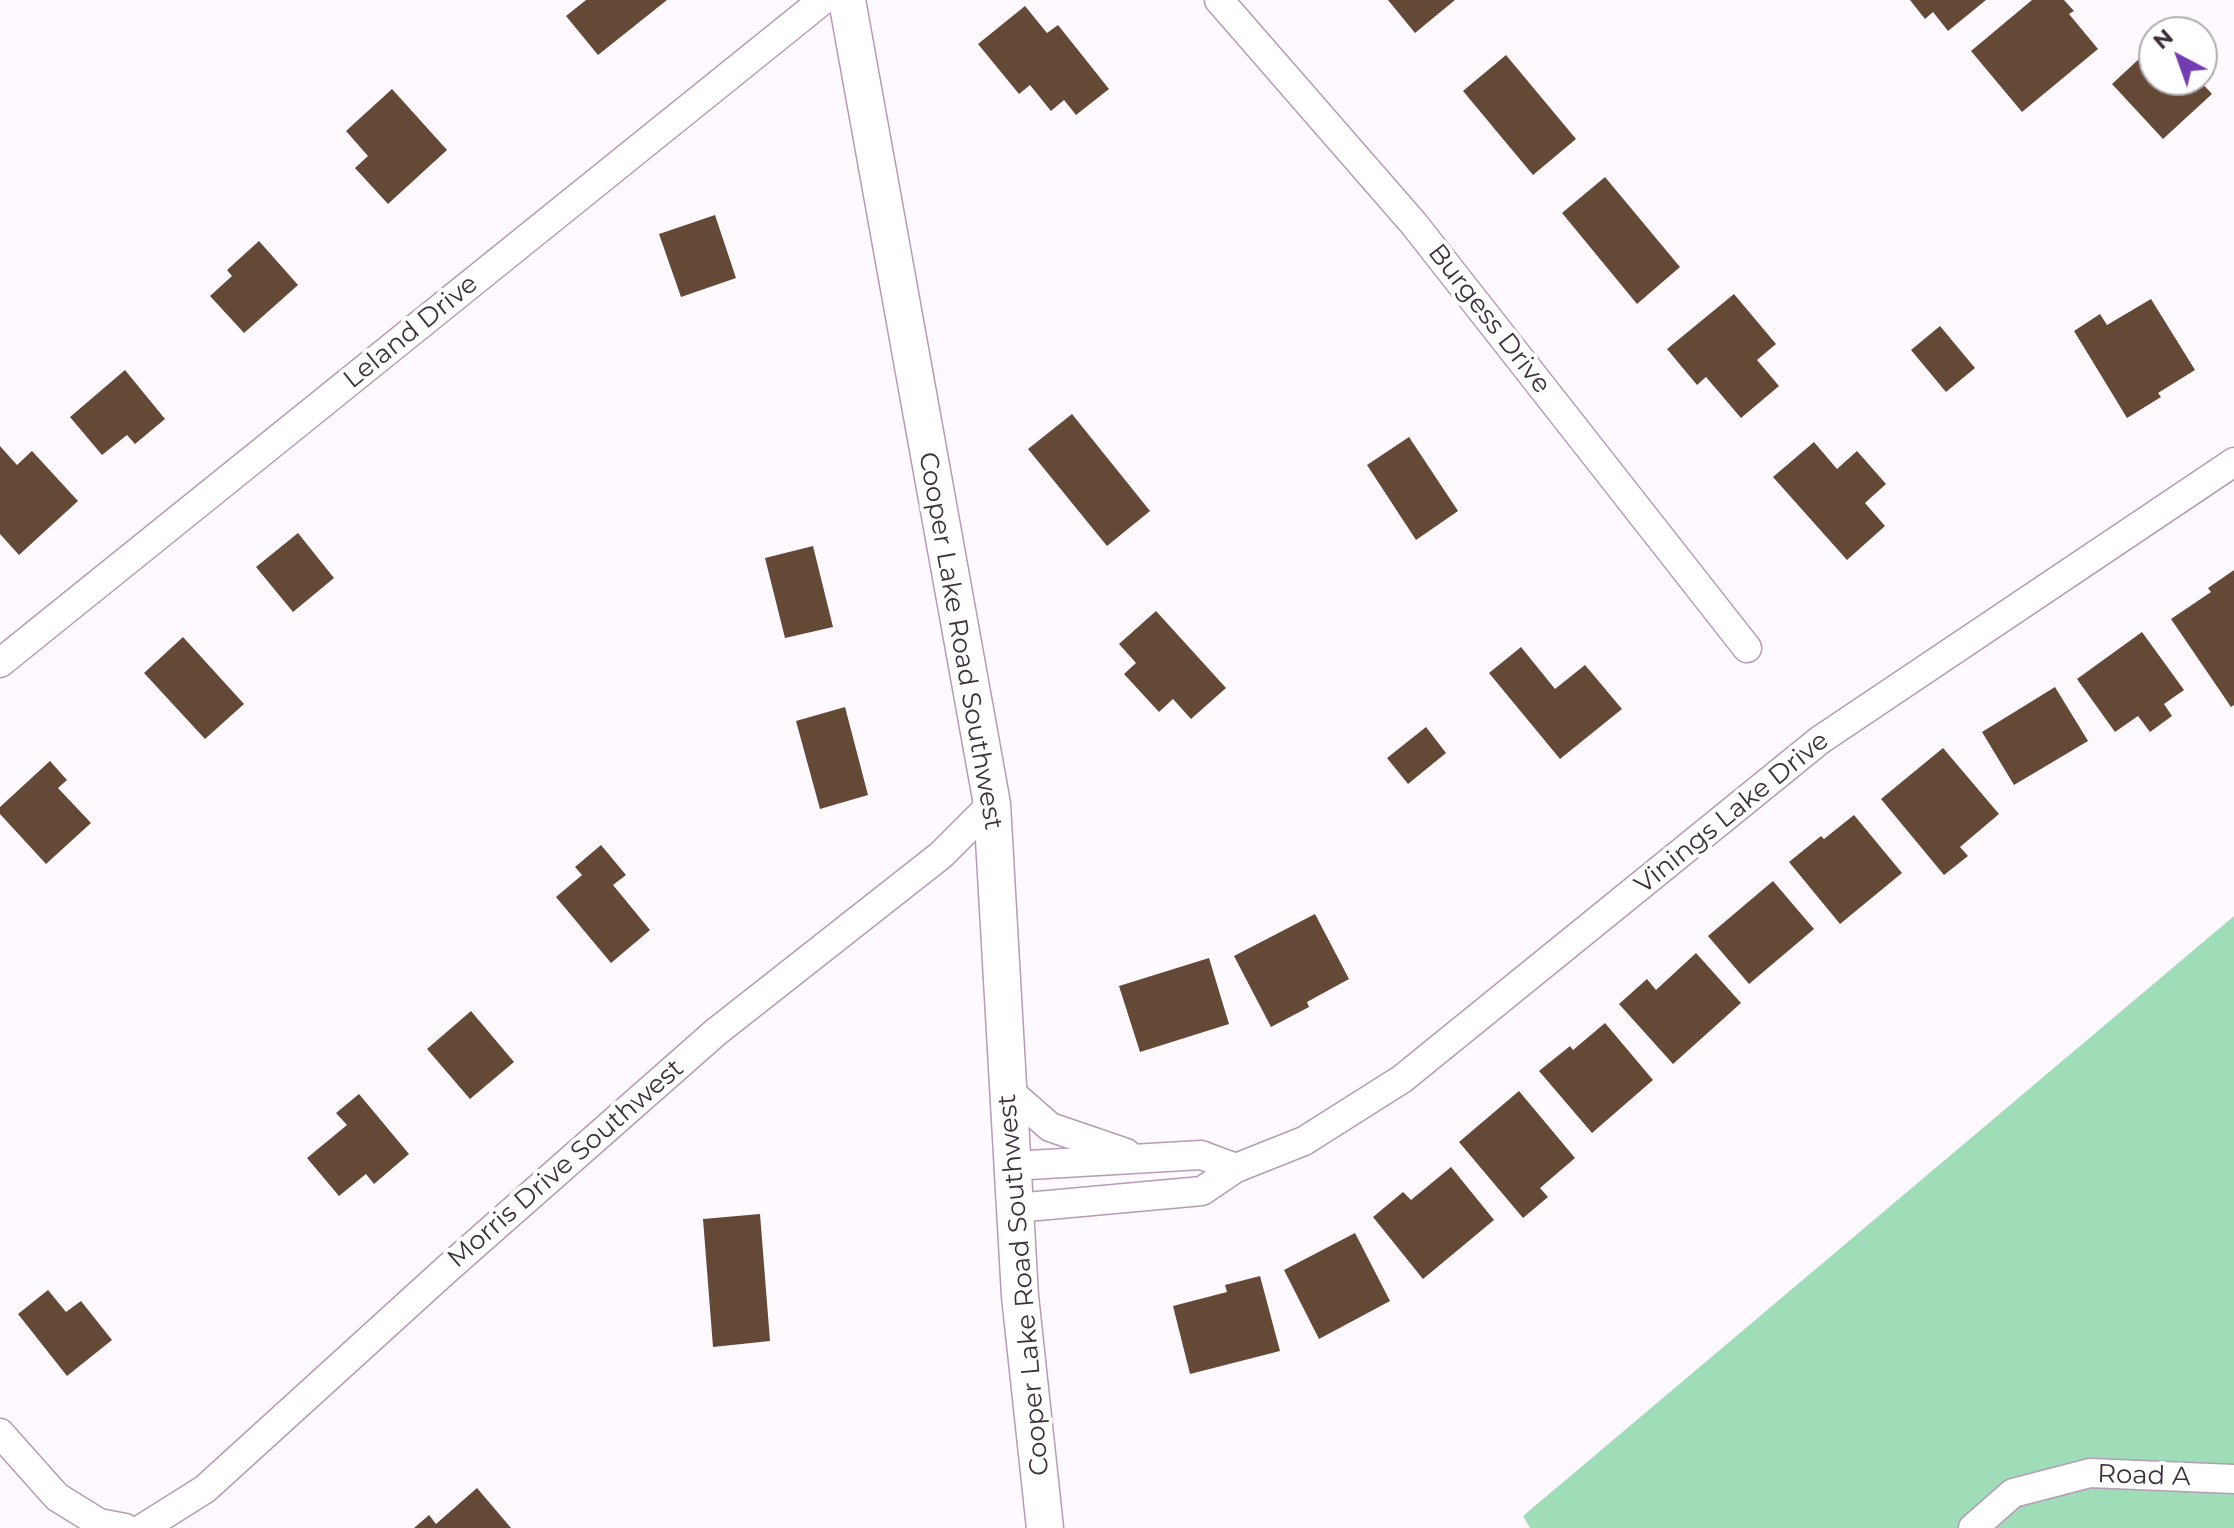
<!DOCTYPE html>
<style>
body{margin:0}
#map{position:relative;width:2234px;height:1528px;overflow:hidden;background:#fef9fe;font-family:Montserrat,sans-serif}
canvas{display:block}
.north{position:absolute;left:2138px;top:16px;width:80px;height:80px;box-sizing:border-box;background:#fff;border:2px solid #b1adb1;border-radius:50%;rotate:319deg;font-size:22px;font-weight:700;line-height:32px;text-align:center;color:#3c313c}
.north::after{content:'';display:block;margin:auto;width:28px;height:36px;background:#733cb2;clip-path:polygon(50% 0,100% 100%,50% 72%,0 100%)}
</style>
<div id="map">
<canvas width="2234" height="1528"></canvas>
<div class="north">N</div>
</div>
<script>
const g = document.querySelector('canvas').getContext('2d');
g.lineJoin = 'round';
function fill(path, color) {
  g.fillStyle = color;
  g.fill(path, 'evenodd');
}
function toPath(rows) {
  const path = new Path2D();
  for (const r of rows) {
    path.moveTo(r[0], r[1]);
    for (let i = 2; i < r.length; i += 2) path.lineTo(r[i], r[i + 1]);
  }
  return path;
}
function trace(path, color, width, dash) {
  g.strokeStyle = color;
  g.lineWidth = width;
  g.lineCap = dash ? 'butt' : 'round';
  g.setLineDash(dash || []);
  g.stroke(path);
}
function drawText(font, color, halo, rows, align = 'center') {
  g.font = font + ' Montserrat,sans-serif';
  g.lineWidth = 8;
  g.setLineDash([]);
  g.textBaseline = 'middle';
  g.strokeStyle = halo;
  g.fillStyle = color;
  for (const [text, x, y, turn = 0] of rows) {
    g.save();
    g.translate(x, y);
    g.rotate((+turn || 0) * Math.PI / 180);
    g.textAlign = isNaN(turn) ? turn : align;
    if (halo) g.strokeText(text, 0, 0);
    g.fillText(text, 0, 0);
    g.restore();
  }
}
fill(toPath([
 [2234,916,2234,1528,1530,1528,1523,1516]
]), '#9fddb9');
fill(toPath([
 [586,0,667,0,598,55,566,16],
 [1388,0,1455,0,1415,33],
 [1910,0,1986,0,1948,31,1933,12,1925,19],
 [2032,0,2064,0,2074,11,2069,14,2098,49,2022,112,1971,51],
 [1025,6,1047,33,1058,25,1109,89,1076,115,1064,100,1051,111,1030,85,1019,94,978,44],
 [2154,45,2154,80,2199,80,2212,94,2163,139,2112,84],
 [1506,55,1576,139,1533,175,1463,91],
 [392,89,447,150,388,204,355,168,368,156,346,131],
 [1605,177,1680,267,1637,304,1562,213],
 [715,215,736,278,681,297,659,234],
 [259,241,298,285,244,333,210,296,232,276,227,270],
 [1734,294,1776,344,1757,360,1779,386,1741,418,1706,377,1697,385,1667,349],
 [2151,299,2195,370,2158,393,2161,397,2127,418,2074,331,2100,314,2107,325],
 [1940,326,1975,368,1946,392,1911,350],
 [125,370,165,419,135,444,127,435,102,455,70,417],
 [1072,414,1150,511,1107,546,1028,449],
 [1409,437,1458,511,1416,540,1367,465],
 [1814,442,1837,469,1857,451,1886,484,1865,503,1885,526,1847,560,1773,477],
 [0,446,17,465,32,451,78,501,19,555,0,534],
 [298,533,334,578,293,612,256,567],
 [813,546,833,627,785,638,765,558],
 [2234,570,2234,705,2231,707,2171,619,2211,592,2208,588],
 [1156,611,1226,688,1191,719,1173,699,1159,712,1124,674,1136,663,1119,644],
 [2142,632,2184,690,2164,704,2172,716,2150,732,2138,716,2115,732,2077,679],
 [183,637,244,704,205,739,144,673],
 [1521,647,1555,689,1585,665,1622,709,1560,759,1489,673],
 [2055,687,2088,741,2014,785,1982,732],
 [845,707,868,795,820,809,796,721],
 [1426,727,1446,753,1408,784,1387,758],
 [1943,748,1999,814,1960,847,1968,856,1944,875,1881,799],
 [50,761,67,780,58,788,91,823,46,864,0,814,0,807],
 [1854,815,1902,873,1840,924,1789,862,1821,836,1824,839],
 [601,845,626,875,613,885,650,930,611,963,556,897,582,875,575,867],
 [1773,881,1814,929,1749,984,1708,936],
 [1315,914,1349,979,1307,1002,1309,1007,1271,1027,1234,956],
 [1696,953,1741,1003,1673,1064,1619,1004,1647,979,1656,990],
 [1209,958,1229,1024,1140,1052,1119,986],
 [471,1011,514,1062,470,1099,427,1049],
 [1605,1023,1653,1080,1592,1133,1539,1071,1570,1046,1573,1050],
 [1519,1091,1575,1158,1540,1188,1548,1197,1523,1218,1459,1142],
 [359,1094,409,1154,374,1184,366,1174,339,1196,307,1158,347,1125,336,1113],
 [1451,1167,1494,1220,1423,1279,1373,1217,1403,1192,1411,1200],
 [760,1214,770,1341,713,1347,703,1219],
 [1355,1233,1390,1301,1319,1339,1284,1270],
 [1260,1276,1280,1351,1190,1374,1173,1306,1227,1292,1225,1285],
 [48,1290,66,1312,81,1301,112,1340,67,1376,18,1314],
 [477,1488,511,1528,414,1528,429,1515,436,1524]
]), '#654937');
const minor = toPath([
 [1219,0,1414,224,1747,648],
 [0,663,823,0],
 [1009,1091,1050,1127,1126,1153],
 [1012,1166,1201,1155,1236,1168],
 [1016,1208,1202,1191,1236,1168,1304,1141,1402,1079,1820,740,2234,462],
 [0,1433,57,1497,99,1523,125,1528],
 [143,1528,205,1489,447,1269,716,1032,941,855,992,804],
 [1973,1528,2013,1493,2090,1473,2234,1479]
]);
const tertiary = toPath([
 [847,0,992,804,1020,1296,1045,1528]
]);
trace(minor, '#b59bb5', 31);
trace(tertiary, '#b59bb5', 39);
trace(minor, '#fff', 28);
trace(tertiary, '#fff', 36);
drawText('26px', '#3c313c', '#fff', [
 ["Burgess Drive",1489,319,52],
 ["Leland Drive",411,332,-39],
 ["Cooper Lake Road Southwest",960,641,80],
 ["Vinings Lake Drive",1732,813,-39],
 ["Morris Drive Southwest",566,1164,-41],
 ["Cooper Lake Road Southwest",1024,1285,-95],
 ["Road A",2144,1476,2]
]);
</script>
